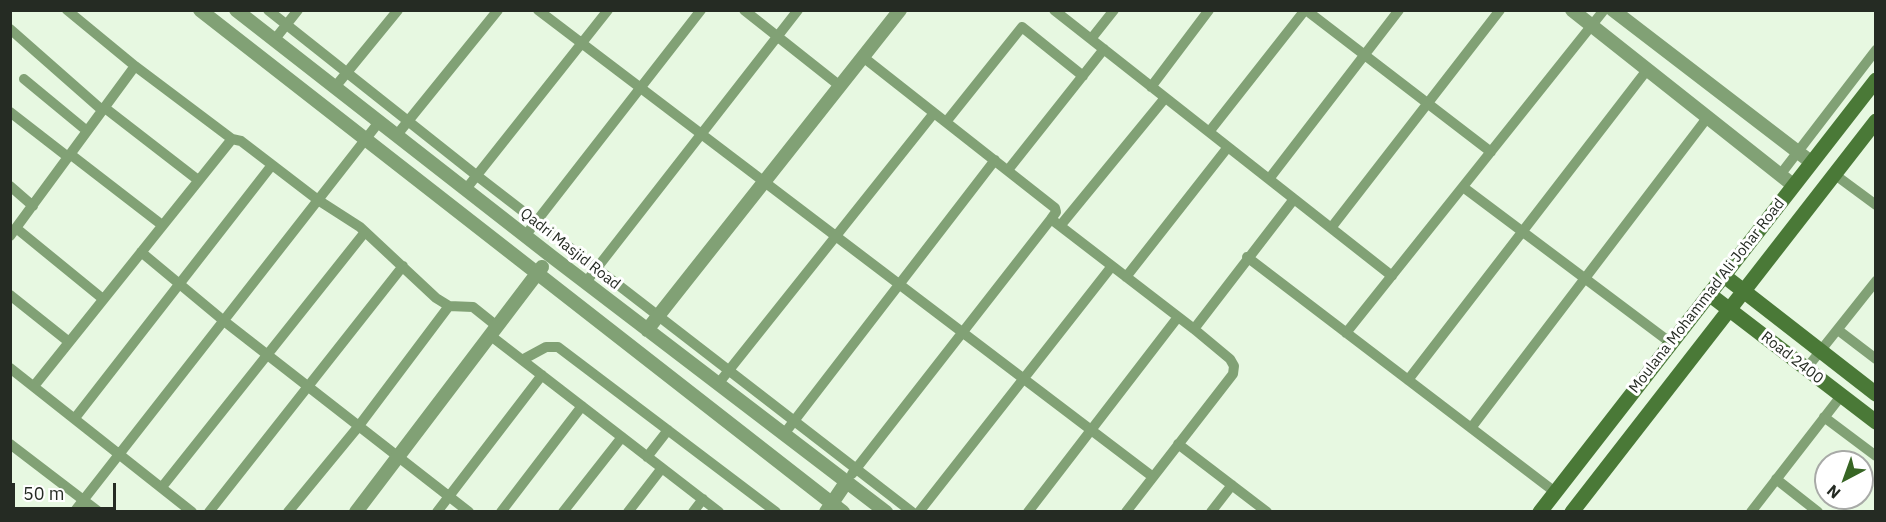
<!DOCTYPE html>
<style>
body{margin:0}
#map{position:relative;width:1886px;height:522px;overflow:hidden;background:#e7f8e1;font-family:"IBM Plex Sans",sans-serif}
canvas{display:block}
.frame{position:absolute;inset:0;border:12px solid #252b23;pointer-events:none}
.north{position:absolute;left:1814px;top:450px;width:60px;height:60px;box-sizing:border-box;background:#fff;border:2px solid #a8aaa7;border-radius:50%;rotate:221deg;font-size:16px;font-weight:700;line-height:24px;text-align:center;color:#252b23}
.north::after{content:'';display:block;margin:auto;width:21px;height:27px;background:#376524;clip-path:polygon(50% 0,100% 100%,50% 72%,0 100%)}
.scale{position:absolute;left:12px;top:483px;width:104px;height:27px;box-sizing:border-box;border:3px solid #252b23;border-top:0;padding-left:8px;font-size:18px;line-height:21px;white-space:nowrap;color:#252b23;-webkit-text-stroke:4px #fff;paint-order:stroke}
</style>
<div id="map">
<canvas width="1886" height="522"></canvas>
<div class="frame"></div>
<div class="north">N</div>
<div class="scale">50 m</div>
</div>
<script>
const g = document.querySelector('canvas').getContext('2d');
g.lineJoin = 'round';
function toPath(rows) {
  const path = new Path2D();
  for (const r of rows) {
    path.moveTo(r[0], r[1]);
    for (let i = 2; i < r.length; i += 2) path.lineTo(r[i], r[i + 1]);
  }
  return path;
}
function trace(path, color, width, dash) {
  g.strokeStyle = color;
  g.lineWidth = width;
  g.lineCap = dash ? 'butt' : 'round';
  g.setLineDash(dash || []);
  g.stroke(path);
}
function drawText(font, color, halo, rows, align = 'center') {
  g.font = font + ' "IBM Plex Sans",sans-serif';
  g.lineWidth = 6;
  g.setLineDash([]);
  g.textBaseline = 'middle';
  g.strokeStyle = halo;
  g.fillStyle = color;
  for (const [text, x, y, turn = 0] of rows) {
    g.save();
    g.translate(x, y);
    g.rotate((+turn || 0) * Math.PI / 180);
    g.textAlign = isNaN(turn) ? turn : align;
    if (halo) g.strokeText(text, 0, 0);
    g.fillText(text, 0, 0);
    g.restore();
  }
}
trace(toPath([
 [67,10,135,66,232,139],
 [268,10,476,175,912,512],
 [538,10,1153,477],
 [744,10,840,86],
 [1054,10,1392,276],
 [1306,10,1491,152],
 [10,29,102,110],
 [275,39,298,10],
 [1091,39,1114,10],
 [863,57,1055,208,1056,212,1051,219,1194,329],
 [24,79,87,131],
 [335,87,398,10],
 [1151,87,1209,10],
 [105,108,198,180],
 [10,112,68,157],
 [946,122,1022,27,1083,76],
 [1209,132,1305,10],
 [396,136,498,10],
 [70,154,162,225],
 [1008,170,1104,49],
 [1834,174,1876,205],
 [1780,175,1876,50],
 [1269,179,1399,10],
 [10,186,33,206],
 [1463,187,1671,343],
 [466,189,608,10],
 [1060,226,1165,98],
 [16,228,103,299],
 [1331,228,1500,10],
 [10,236,135,66],
 [525,236,701,10],
 [141,252,224,321,469,512],
 [1247,257,1555,492],
 [1126,277,1228,147],
 [586,282,798,10],
 [10,295,69,342],
 [1838,330,1876,359],
 [1346,333,1604,10],
 [491,336,719,512],
 [522,360,546,347,558,347,776,512],
 [10,368,192,512],
 [1806,369,1876,281],
 [1408,380,1647,70],
 [718,384,934,113],
 [34,386,232,139,241,141,318,200,360,227,436,298,449,306,473,307,498,327],
 [1824,417,1876,456],
 [75,418,272,165],
 [1471,428,1707,118],
 [784,434,995,160],
 [10,444,99,512],
 [1178,444,1267,512],
 [647,457,668,430],
 [852,474,1051,219],
 [1776,479,1818,512],
 [162,487,365,232],
 [74,512,379,122],
 [209,512,403,266],
 [288,512,358,427,449,306],
 [437,512,542,375],
 [501,512,582,406],
 [563,512,622,437],
 [628,512,662,468],
 [693,512,703,499],
 [919,512,1112,266],
 [1028,512,1178,317],
 [1126,512,1233,374,1234,366,1230,359,1194,329,1294,199],
 [1211,512,1232,485],
 [1751,512,1841,396]
]), '#81a175', 10);
trace(toPath([
 [200,10,843,512],
 [236,10,551,256,886,512],
 [1572,10,1793,185],
 [1613,10,1811,162],
 [647,330,900,10],
 [356,512,542,267],
 [826,512,847,481]
]), '#81a175', 14);
trace(toPath([
 [1723,275,1876,394],
 [1709,294,1876,422],
 [1540,512,1876,80],
 [1572,512,1876,121]
]), '#4a7937', 15);
drawText('15px', '#252b23', '#fff', [
 ["Qadri Masjid Road",570,249,38],
 ["Moulana Mohammad Ali Johar Road",1707,296,-52],
 ["Road 2400",1792,358,38]
]);
</script>
